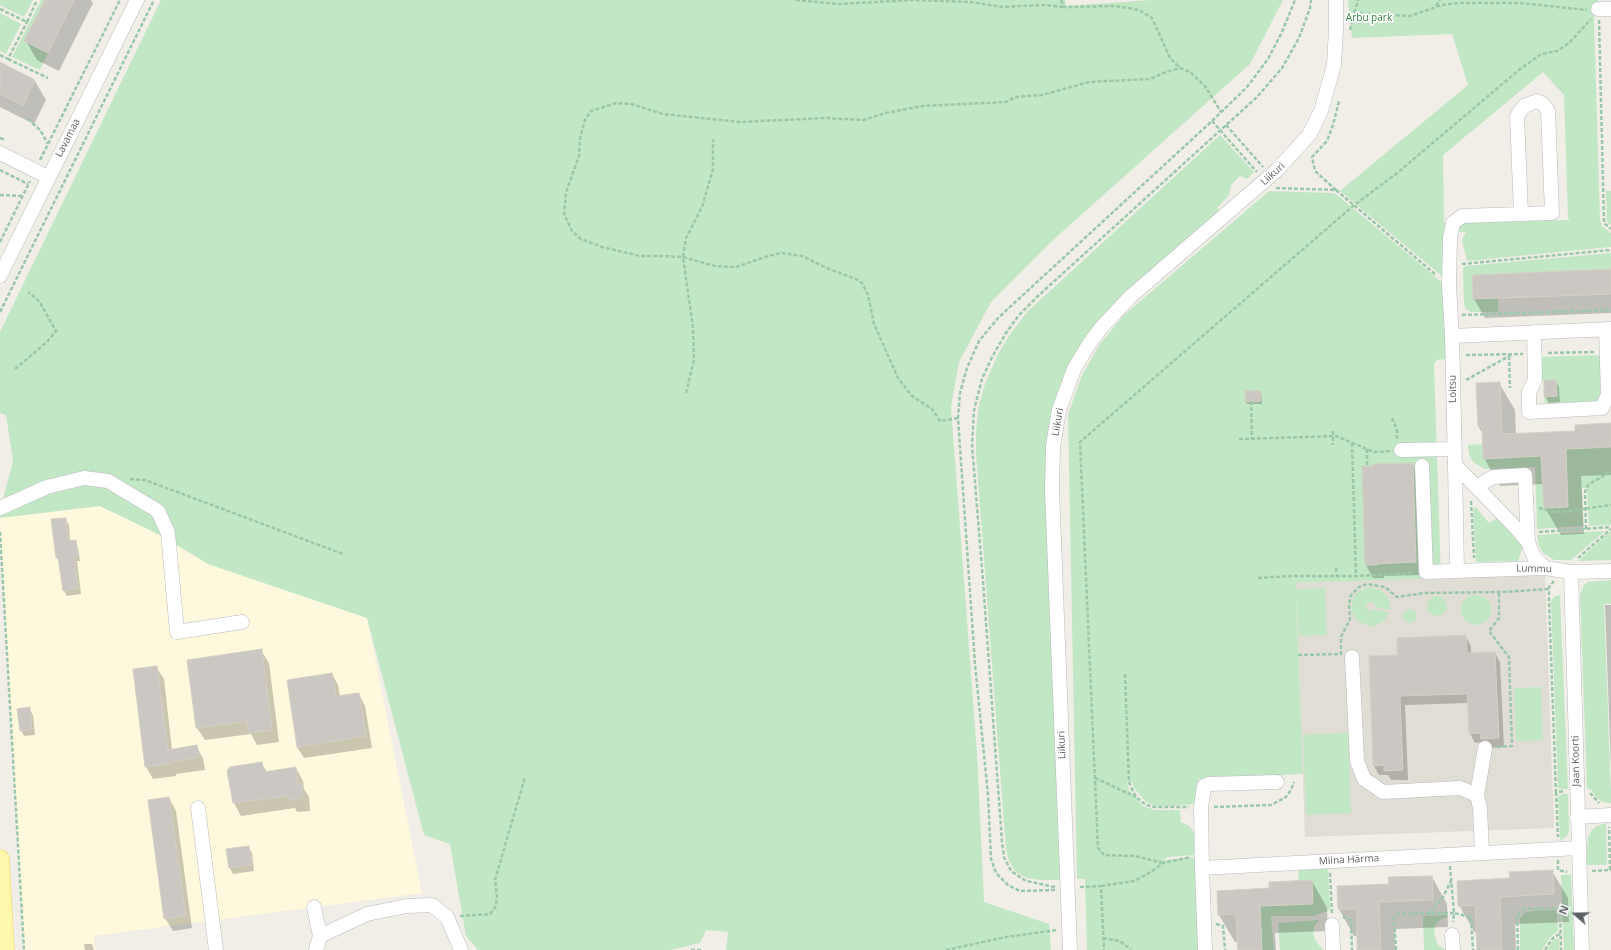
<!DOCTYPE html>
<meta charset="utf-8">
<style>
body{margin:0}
#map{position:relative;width:1611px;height:950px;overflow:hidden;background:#f0eee6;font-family:"Open Sans",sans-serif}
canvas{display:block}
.north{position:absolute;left:1555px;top:894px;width:40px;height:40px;-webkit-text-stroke:3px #fff;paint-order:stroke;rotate:290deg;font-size:11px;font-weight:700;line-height:16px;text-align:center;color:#5d6166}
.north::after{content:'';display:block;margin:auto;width:14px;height:18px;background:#5d6166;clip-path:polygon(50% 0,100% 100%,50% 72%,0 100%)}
</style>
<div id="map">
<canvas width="1611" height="950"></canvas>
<div class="north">N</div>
</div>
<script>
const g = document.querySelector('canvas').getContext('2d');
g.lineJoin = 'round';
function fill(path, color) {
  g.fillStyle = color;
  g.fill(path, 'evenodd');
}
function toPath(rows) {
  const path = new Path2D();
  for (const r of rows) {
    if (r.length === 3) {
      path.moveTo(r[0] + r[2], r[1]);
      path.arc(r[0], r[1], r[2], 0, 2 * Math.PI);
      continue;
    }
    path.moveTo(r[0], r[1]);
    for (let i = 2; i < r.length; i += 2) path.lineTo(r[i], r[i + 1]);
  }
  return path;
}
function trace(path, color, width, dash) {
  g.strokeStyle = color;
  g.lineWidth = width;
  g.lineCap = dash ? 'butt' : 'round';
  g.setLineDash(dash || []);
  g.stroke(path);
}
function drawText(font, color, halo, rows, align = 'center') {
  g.font = font + ' "Open Sans",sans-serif';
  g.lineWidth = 3.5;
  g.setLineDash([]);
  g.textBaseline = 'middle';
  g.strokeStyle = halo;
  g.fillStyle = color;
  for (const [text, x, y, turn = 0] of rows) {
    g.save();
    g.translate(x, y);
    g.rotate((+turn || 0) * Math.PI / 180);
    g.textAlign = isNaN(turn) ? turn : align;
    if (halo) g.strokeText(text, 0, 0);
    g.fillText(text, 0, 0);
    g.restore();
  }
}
fill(toPath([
 [100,506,160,535,208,564,367,618,422,893,94,936,95,950,24,950,0,518]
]), '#fef8dd');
fill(toPath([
 [1545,574,1554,828,1305,837,1296,583]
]), '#e0ddd4');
fill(toPath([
 [0,0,33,0,24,17,0,5],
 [41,0,45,0,25,41,48,53,40,70,12,57],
 [161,0,1065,0,1066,6,1151,0,1283,0,1250,64,1052,241,991,302,959,362,951,407,977,753,984,902,1049,924,1051,950,726,950,728,932,706,930,700,943,670,950,478,950,466,936,450,844,424,835,367,618,208,564,160,535,100,506,0,518,0,511,13,461,6,415,0,413,0,332],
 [1348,0,1598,0,1594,19,1600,220,1602,226,1611,233,1611,247,1467,261,1462,240,1466,232,1459,232,1457,228,1458,223,1570,220,1568,218,1564,95,1543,72,1443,155,1444,223,1449,223,1442,241,1444,253,1442,261,1443,277,1340,191,1468,85,1452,34,1352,38],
 [0,13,21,24,6,54,0,51],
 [1220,135,1254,172,1247,179,1240,176,1231,185,1229,195,1217,208,1220,211,1115,302,1086,337,1057,395,1060,880,1040,880,1027,878,1016,872,1009,861,1006,849,976,454,976,431,979,405,985,384,998,354,1011,333,1027,312],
 [1269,191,1331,193,1336,194,1444,284,1446,359,1437,360,1434,364,1441,578,1296,583,1296,589,1325,588,1327,635,1299,636,1296,594,1303,774,1198,779,1198,801,1193,804,1173,806,1156,806,1146,802,1134,788,1132,782,1127,782,1129,790,1143,806,1155,810,1180,810,1181,822,1189,826,1194,832,1194,855,1168,857,1163,860,1198,857,1202,950,1087,950,1085,879,1077,879,1068,415,1082,375,1100,344,1124,315],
 [1606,191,1611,191,1611,225,1607,222],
 [1611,253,1611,269,1472,275,1473,299,1498,298,1498,312,1471,312,1466,309,1464,304,1463,269,1465,266],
 [1602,355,1601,398,1596,402,1545,403,1544,397,1557,396,1557,380,1542,380,1540,357],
 [1566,443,1577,448,1611,447,1611,525,1589,526,1587,488,1582,488,1583,526,1537,529,1535,467,1485,469,1473,462,1469,454,1468,445,1482,444,1483,459,1541,456,1544,508,1568,507],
 [1475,506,1489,523,1497,518,1521,543,1522,549,1518,561,1476,562,1473,511],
 [1605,531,1571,560,1554,560,1543,553,1539,546,1537,535],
 [1611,531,1611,560,1578,561],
 [1611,580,1611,604,1604,604,1611,794,1611,803,1608,803,1602,802,1596,797,1591,790,1587,788,1580,595,1584,585,1588,582],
 [1369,587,1381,590,1388,598,1390,604,1390,610,1376,607,1373,602,1367,603,1366,608,1369,611,1375,609,1389,613,1385,620,1375,626,1369,626,1359,622,1352,613,1351,608,1354,596,1358,592],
 [1476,610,15],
 [1560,595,1568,789,1559,789,1558,787,1551,601,1555,596],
 [1437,606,10],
 [1410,616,7],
 [1541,687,1543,740,1516,741,1514,688],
 [1348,733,1351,813,1306,815,1303,735],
 [1563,794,1568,794,1569,831,1567,836,1560,841,1558,796],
 [1606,823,1607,865,1586,865,1588,837,1592,830,1597,826],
 [1328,868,1330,910,1313,916,1271,916,1274,950,1262,950,1260,901,1270,906,1313,904,1312,880,1298,881,1299,869],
 [1561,875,1571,875,1574,950,1564,950],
 [1557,910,1558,931,1551,936,1542,950,1520,950,1520,918,1524,913,1532,911],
 [1449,915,1448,917,1441,919,1438,922,1435,926,1434,933,1438,945,1446,950,1424,950,1423,916],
 [1319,920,1314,927,1313,934,1316,942,1324,950,1280,950,1278,923],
 [1559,938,1559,950,1547,950,1554,940]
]), '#c2e7c5');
fill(toPath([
 [46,0,91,0,93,3,59,71,37,60,26,41],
 [0,63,35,81,46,100,34,124,0,107],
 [1611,270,1611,313,1485,318,1474,299,1473,276],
 [1556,381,1559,387,1560,402,1549,403,1545,396],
 [1499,383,1515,410,1516,435,1577,432,1611,424,1611,475,1581,476,1584,534,1561,535,1545,508,1543,484,1500,486,1484,458,1483,434,1478,426,1477,384],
 [1260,392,1262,395,1262,404,1247,404,1246,401],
 [1412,464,1420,477,1423,575,1384,576,1384,578,1373,578,1366,565,1363,467],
 [65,519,69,525,70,542,75,541,78,547,80,561,77,561,81,594,67,596,64,591,60,563,57,558],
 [1605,605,1611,605,1611,768],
 [1466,637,1471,646,1471,654,1495,653,1500,662,1504,747,1487,748,1484,742,1475,743,1470,733,1469,703,1405,705,1408,780,1391,780,1388,775,1379,775,1374,766,1398,656],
 [261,650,269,663,279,742,257,745,251,734,205,740,197,728],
 [156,667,164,679,172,750,196,746,203,758,205,770,176,774,176,776,153,779,146,767],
 [332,674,338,685,340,697,359,694,365,706,372,748,304,758,297,747],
 [29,708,33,715,35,735,24,736,21,730],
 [262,764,267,772,296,768,303,781,304,789,309,797,310,811,297,812,295,808,241,816,234,803,229,771],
 [169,798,176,811,192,928,173,931,165,918],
 [248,847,252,853,254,871,233,874,230,868],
 [1552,871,1568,898,1569,922,1515,924,1516,950,1478,950,1477,932,1475,933,1459,905,1511,879],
 [1432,877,1447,904,1448,927,1395,929,1395,950,1358,950,1358,936,1354,936,1339,909,1338,887,1390,885],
 [1312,881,1327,908,1328,931,1275,933,1276,950,1239,950,1238,942,1235,942,1219,915,1270,889],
 [84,944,92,944,94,950,85,950]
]), '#0003');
const building = toPath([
 [45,0,74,0,48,53,24,41,45,0],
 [0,62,35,80,23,105,0,94,0,62],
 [1611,269,1611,294,1473,299,1472,275,1611,269],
 [1544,380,1556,380,1557,396,1544,397,1544,380],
 [1500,382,1502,434,1575,431,1575,425,1611,423,1611,447,1566,449,1568,507,1544,508,1541,456,1483,459,1482,426,1478,426,1476,383,1500,382],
 [1245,391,1261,391,1261,401,1245,402,1245,391],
 [1413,463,1416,562,1377,564,1377,565,1365,565,1362,466,1373,466,1373,464,1413,463],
 [66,518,68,541,76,540,78,555,74,556,78,588,63,591,58,558,56,558,51,519,66,518],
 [1466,635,1467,653,1495,652,1499,738,1481,739,1480,733,1469,734,1467,694,1400,696,1403,770,1384,771,1384,765,1373,766,1369,656,1397,655,1397,638,1466,635],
 [262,649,272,730,249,733,247,721,196,728,187,660,262,649],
 [157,666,168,750,197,745,199,757,169,762,169,764,145,767,133,669,157,666],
 [332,673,336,696,359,693,366,736,297,747,287,680,332,673],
 [30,707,32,729,20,731,17,709,30,707],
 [262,762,264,772,296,767,298,784,302,784,303,798,289,800,289,796,233,803,227,771,230,767,262,762],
 [169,797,186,916,164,919,148,800,169,797],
 [249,846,252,865,229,868,226,849,249,846],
 [1553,870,1554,894,1500,897,1502,950,1477,950,1475,905,1458,906,1457,881,1510,878,1509,872,1553,870],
 [1432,876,1433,900,1379,902,1381,950,1357,950,1357,909,1338,909,1337,886,1389,884,1388,877,1432,876],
 [1312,880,1313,904,1260,906,1262,950,1238,950,1236,914,1218,915,1217,891,1269,888,1269,882,1312,880]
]);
fill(building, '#cbc8c3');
trace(building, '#d4d0c4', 1);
const minor = toPath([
 [1598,9,1611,9],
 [0,153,48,177],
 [1521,214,1552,213,1548,111,1543,104,1537,101,1524,106,1517,116,1521,214,1462,216,1453,223,1450,238,1449,285,1452,336,1455,465,1518,530,1528,542,1534,557,1545,568],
 [0,276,137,0],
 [1534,332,1535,380,1529,392,1529,412,1602,408,1608,395,1606,329],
 [1452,336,1611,329],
 [1401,450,1455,449],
 [1455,465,1457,571],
 [1422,466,1426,572,1545,568,1571,572,1611,571],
 [1476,487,1493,477,1525,475,1528,542],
 [0,508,47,487,84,478,108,481,158,511,168,533,177,632,242,622],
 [1571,572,1582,950],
 [1352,657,1357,761,1364,779,1383,792,1460,788,1477,795,1480,808,1482,853],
 [1477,795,1485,748],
 [198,808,216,950],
 [1577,817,1611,815],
 [1202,868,1201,807,1204,786,1209,784,1277,782],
 [314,907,320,936,316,950],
 [1332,925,1333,950],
 [1452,935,1453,950],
 [320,936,367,914,407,906,432,905,447,917,461,950],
 [1070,950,1052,489,1053,446,1059,410,1074,369,1089,344,1101,328,1130,297,1277,170,1309,135,1321,111,1334,65,1336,29,1336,0],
 [1205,950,1202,868,1578,848]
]);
const major = toPath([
 [0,859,5,950]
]);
trace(minor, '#b8bbbf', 15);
trace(major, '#f2d25d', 19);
trace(toPath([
 [796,0,838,4,913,0,971,2,1002,7,1044,5,1064,7],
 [1061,0,1064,7,1116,6,1139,10,1152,18,1170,58,1180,68,1190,72,1205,86,1221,112],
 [1436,6,1440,0],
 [0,9,27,22,37,0],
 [1354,13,1410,16,1442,5,1459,3,1519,3,1587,10],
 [1599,20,1604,223,1611,229],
 [1350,30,1358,0],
 [0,55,8,59,27,22],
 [8,59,48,78],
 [28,119,40,130,48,144],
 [1212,121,1257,172],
 [1226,125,1263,167],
 [0,138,5,140],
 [40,160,120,0],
 [0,170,28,184],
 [1276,188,1336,190,1436,275],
 [1336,190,1315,171,1312,157,1327,141,1333,125,1339,101],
 [0,195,23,196],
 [0,242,30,181],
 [1462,264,1611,250],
 [0,312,154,0],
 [1462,315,1611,310],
 [1548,353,1595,352],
 [1466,355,1523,354],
 [1509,356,1510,388],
 [15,369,47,342,56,331,39,301,28,292],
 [1466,380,1511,355],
 [686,393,694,360,693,328,683,257,686,238,702,207,713,169,713,139],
 [1251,401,1252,439],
 [958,418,940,421,932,409,912,396,898,378,874,324,868,295,862,283,856,279,829,269,802,256,782,253,768,256,736,267,715,266,683,257,661,256,640,256,602,247,581,239,572,231,564,214,566,192,579,156,580,138,585,120,591,111,616,103,631,104,663,114,740,122,825,118,863,120,886,113,922,106,1006,102,1015,97,1042,95,1089,82,1150,79,1166,72,1180,68],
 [1392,418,1397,430,1397,439],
 [1333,431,1333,445],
 [1239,439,1336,436,1374,452,1390,451],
 [1352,443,1356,576],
 [1367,449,1367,466],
 [130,479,145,480,343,554],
 [1471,501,1474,558],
 [1539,508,1550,511,1562,512,1611,505],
 [1586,529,1585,492,1588,485,1611,471],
 [0,532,24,950],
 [1539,532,1611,527],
 [1578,558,1611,529],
 [1336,568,1337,577],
 [1258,578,1290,576,1356,576,1414,573],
 [1554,581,1549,587,1549,601,1556,792,1565,791],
 [1298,655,1341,654,1341,637,1350,619,1349,604,1351,595,1359,587,1367,584,1385,587,1397,597,1425,593,1504,592,1549,589],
 [1125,674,1129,782,1132,789,1136,797,1146,805,1155,807,1189,807],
 [1497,747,1512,746,1509,657,1489,631,1499,618,1499,592],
 [1095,778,1136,797],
 [1556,792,1558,837],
 [1590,793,1599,803],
 [1214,807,1271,805,1286,797,1291,790,1294,782],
 [1558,860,1558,870,1567,872],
 [1163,863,1135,856,1104,855,1098,848,1080,442,1353,206,1396,174,1519,70,1541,54,1557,51,1569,43,1591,19],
 [1450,866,1454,913,1471,917,1473,950],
 [1592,871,1610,870,1609,827],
 [1330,873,1332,914],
 [1101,886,1134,881,1151,872,1163,863,1191,857],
 [1055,887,1026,881,1011,871,1004,857,1002,842,983,581,972,445,974,410,982,379,992,357,1006,333,1019,315,1038,296,1257,97,1282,68,1299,38,1310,8,1311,0],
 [1080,887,1101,886,1104,950],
 [1055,890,1020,891,1008,885,996,873,991,859,988,795,975,664,958,418,960,393,967,368,979,341,998,318,1212,121,1247,87,1268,59,1282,32,1295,0],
 [1430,913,1443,897,1452,879],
 [460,916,490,914,496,906,497,897,495,880,525,777],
 [1343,917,1351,920,1352,950],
 [1216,924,1223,926,1225,950],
 [1103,938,1120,941,1131,950],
 [691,950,701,950],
 [946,950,1006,937,1057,930],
 [1396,950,1394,918,1397,914,1454,913,1453,922],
 [1518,950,1517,915,1523,909,1560,908,1561,950],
 [1545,950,1553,938,1561,933]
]), '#9bc8ab', 2.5, [4, 2]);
trace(minor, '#fff', 14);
trace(major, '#fff7ab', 18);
drawText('10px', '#35853f', '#fff', [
 ["Arbu park",1369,18]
]);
drawText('10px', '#5d6166', '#fff', [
 ["Lavamaa",68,138,-63],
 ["Liikuri",1273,174,-43],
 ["Loitsu",1453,389,-91],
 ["Liikuri",1058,422,-80],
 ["Lummu",1534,569,1],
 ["Liikuri",1062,745,-92],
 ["Jaan Koorti",1576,761,-91],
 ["Miina Härma",1349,860,-3]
]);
</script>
